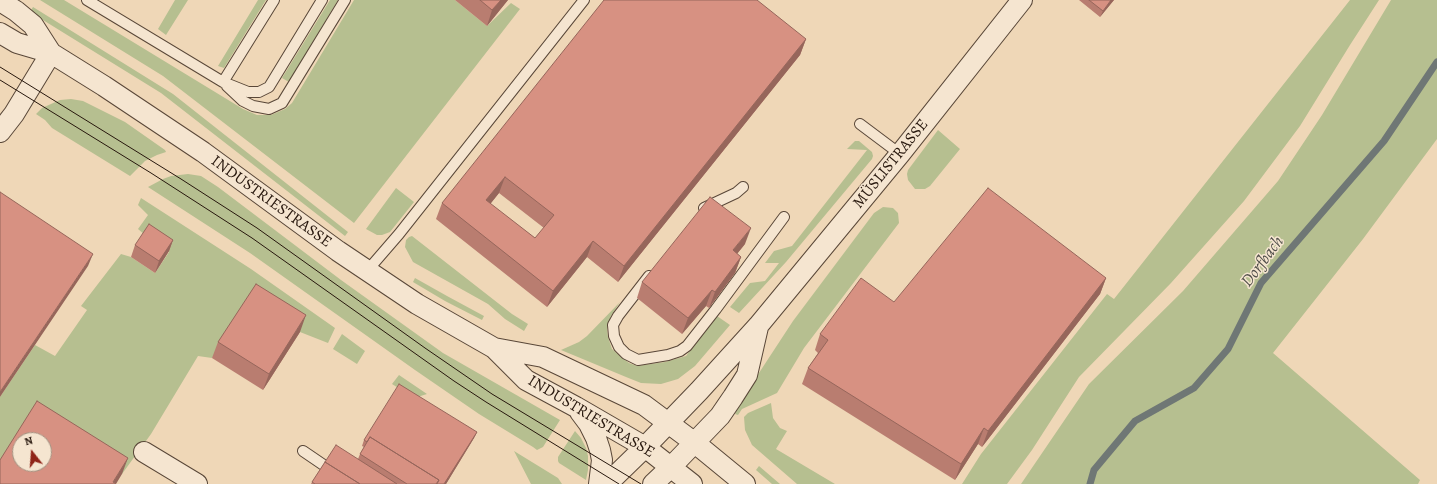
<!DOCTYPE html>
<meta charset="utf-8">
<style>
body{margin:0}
#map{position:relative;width:1437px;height:484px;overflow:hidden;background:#efd7b7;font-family:Alegreya,serif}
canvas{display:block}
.north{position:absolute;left:12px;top:432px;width:40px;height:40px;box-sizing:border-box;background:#f5e5d0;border:1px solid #a39382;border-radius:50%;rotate:343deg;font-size:11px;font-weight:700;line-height:16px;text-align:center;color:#27170d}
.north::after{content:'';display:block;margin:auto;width:14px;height:18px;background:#8f2418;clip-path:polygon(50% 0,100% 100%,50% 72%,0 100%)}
</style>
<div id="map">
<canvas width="1437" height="484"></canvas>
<div class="north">N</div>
</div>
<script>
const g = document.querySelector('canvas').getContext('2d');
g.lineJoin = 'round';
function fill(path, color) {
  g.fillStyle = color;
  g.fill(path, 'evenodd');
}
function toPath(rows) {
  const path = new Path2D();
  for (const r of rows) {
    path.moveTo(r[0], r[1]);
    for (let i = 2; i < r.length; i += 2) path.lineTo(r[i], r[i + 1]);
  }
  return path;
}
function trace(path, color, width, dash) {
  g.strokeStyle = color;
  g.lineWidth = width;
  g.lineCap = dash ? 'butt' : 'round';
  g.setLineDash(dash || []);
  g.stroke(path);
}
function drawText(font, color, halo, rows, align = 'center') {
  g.font = font + ' Alegreya,serif';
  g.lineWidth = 3;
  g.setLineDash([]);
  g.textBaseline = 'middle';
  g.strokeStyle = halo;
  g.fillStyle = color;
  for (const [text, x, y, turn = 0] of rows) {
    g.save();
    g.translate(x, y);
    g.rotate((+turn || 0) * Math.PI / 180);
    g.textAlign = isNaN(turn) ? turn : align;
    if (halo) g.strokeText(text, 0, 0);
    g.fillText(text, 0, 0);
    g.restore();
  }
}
fill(toPath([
 [40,0,64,0,243,109,257,115,271,115,285,109,292,103,354,0,455,0,487,26,511,3,520,9,354,223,163,76],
 [175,0,188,0,166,35,158,29],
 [258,0,266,0,224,68,218,66],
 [330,0,338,0,289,82,282,78],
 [1350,0,1379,0,1350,45,1300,126,1244,201,1171,283,1079,377,1032,450,1007,484,962,484,981,454,1107,294,1114,299],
 [1391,0,1437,0,1437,139,1363,239,1273,353,1420,480,1418,484,1021,484,1089,384,1183,291,1278,181,1322,115],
 [33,7,173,94,348,232,345,236,161,93,30,12],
 [71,99,83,101,125,122,165,150,166,152,157,155,145,161,130,176,52,128,45,120,36,114,42,108,60,100],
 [938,130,960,149,930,186,925,189,915,189,908,180,907,174,908,170],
 [855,141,859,141,872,152,873,156,872,159,786,262,739,313,730,307,750,283,765,281,779,263,765,263,774,251,792,246,867,150,847,149],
 [188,174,201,176,218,187,341,280,443,353,560,420,543,447,537,450,533,447,479,414,415,370,250,253,148,187,163,179,171,176],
 [396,188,414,202,390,232,382,235,377,235,366,229],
 [141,198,251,269,335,328,328,343,300,332,250,300,212,358,198,356,151,434,122,474,31,417,0,467,0,397,35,345,55,356,87,310,81,306,121,254,131,257,155,273,169,252,145,235,138,229,148,215,138,205],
 [883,207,893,208,898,213,899,223,804,348,777,393,742,409,738,415,735,414,738,405,793,321,874,213],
 [412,236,512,314,528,324,524,331,505,319,488,304,413,262,405,247,406,240,409,237],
 [415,278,447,296,484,316,482,320,445,301,413,282],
 [620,302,611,316,607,329,608,337,612,349,619,355,629,363,637,366,665,362,686,356,717,316,730,325,695,366,678,379,661,384,641,383,626,377,561,350,579,342,587,336],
 [342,334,365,351,357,364,333,349],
 [399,375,427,394,414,398,392,384],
 [771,403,773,418,780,428,787,431,776,449,835,484,797,484,752,445,745,430,744,417,748,413],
 [575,431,581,438,586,448,588,456,588,470,586,480,559,463,558,461,558,457],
 [514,451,558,478,562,484,531,484],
 [759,466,780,484,772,484,756,470]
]), '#b6bf90');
trace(toPath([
 [1090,484,1094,470,1135,421,1194,388,1228,349,1261,283,1384,141,1437,62]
]), '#6f7775', 7);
const service = toPath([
 [87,0,223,82,248,92,259,92,269,87,322,0],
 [223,82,274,0],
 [227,86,243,101,253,106,269,109,282,103,345,0],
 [860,124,900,154],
 [704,208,736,193,743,187],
 [367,271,399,234,584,0],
 [649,276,618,316,613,325,614,336,619,347,626,354,638,360,668,355,680,351,687,346,716,309,784,217],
 [303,451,325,466]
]);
const minor = toPath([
 [0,1,16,11,33,25,51,53],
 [0,33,17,43,51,53,104,86,203,152,338,251,417,304,494,348,526,380,576,407,645,447,692,484],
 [0,132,14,114,51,53],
 [494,348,543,357,644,405,695,443,745,484],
 [580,412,589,424,596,438,600,450,602,460,599,484],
 [144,452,197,484],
 [607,484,645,447,699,391,758,326,900,154,1022,0],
 [653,484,671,467,720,416,733,397,747,375,758,327]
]);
trace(service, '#594738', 12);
trace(minor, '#594738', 22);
trace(service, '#f5e5d0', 10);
trace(minor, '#f5e5d0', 20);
trace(toPath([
 [0,67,181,179,257,228,425,348,492,394,641,484],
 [0,80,151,173,252,238,454,381,486,402,619,484]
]), '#27170d', 1);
fill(toPath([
 [455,0,508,0,487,26],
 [1079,0,1114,0,1100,17],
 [806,39,800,55,618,282,587,257,547,307,436,219,442,203],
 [499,193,544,228,535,238,490,204],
 [173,240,169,251,155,273,131,257,135,245],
 [745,244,737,254,741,257,735,273,709,308,706,306,682,334,637,298,642,282],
 [1106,278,1100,294,982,447,978,444,955,480,802,384,808,368,818,353,815,350,820,334,894,302],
 [300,332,263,390,212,358,218,342],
 [477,432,474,438,446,484,311,484,312,482,325,462,358,459,360,454,364,447,362,446,364,440]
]), '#b97d70');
fill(toPath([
 [501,0,508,0,487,26,492,10],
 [1111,0,1114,0,1100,17,1103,11],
 [806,39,800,55,618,282,624,266],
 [505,177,499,193,480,217,486,200],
 [751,228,745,244,727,266,733,250],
 [173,240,169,251,155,273,159,261],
 [593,241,587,257,547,307,553,291],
 [93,254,88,266,0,397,0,392],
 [741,257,735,273,709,308,715,292],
 [1106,278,1100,294,982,447,988,431],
 [712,290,706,306,682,334,688,318],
 [306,315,300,332,263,390,269,374],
 [984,428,978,444,955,480,961,464],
 [477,432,474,438,446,484,444,484],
 [128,458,122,474,116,484,113,482]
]), '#96665b');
const building = toPath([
 [480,0,501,0,492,10,480,0],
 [604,0,757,0,806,39,624,266,593,241,553,291,442,203,604,0],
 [505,177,554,215,535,238,486,200,505,177],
 [1089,0,1111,0,1103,11,1089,0],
 [988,188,1106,278,988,431,984,428,961,464,808,368,828,340,820,334,861,278,894,302,988,188],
 [0,192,93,254,0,392,0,192],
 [710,197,751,228,733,250,741,257,715,292,712,290,688,318,642,282,710,197],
 [149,224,173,240,159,261,135,245,149,224],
 [256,284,306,315,269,374,218,342,256,284],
 [399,384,477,432,444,484,437,484,439,480,370,437,367,442,364,440,399,384],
 [37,401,128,458,113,482,116,484,0,484,0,460,37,401],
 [20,440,44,440,44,464,20,464,20,440],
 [370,437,439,480,436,484,407,484,360,454,370,437],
 [336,445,397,484,360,484,325,462,336,445],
 [325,462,360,484,315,484,312,482,325,462]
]);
fill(building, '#d79182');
trace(building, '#96665b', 1);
drawText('16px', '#27170d', '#f5e5d0', [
 ["MÜSLISTRASSE",891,164,-51],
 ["INDUSTRIESTRASSE",271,202,36],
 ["INDUSTRIESTRASSE",591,417,31]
]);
drawText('italic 17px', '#514f4a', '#f5e5d0', [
 ["Dorfbach",1263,262,-53]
]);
</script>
